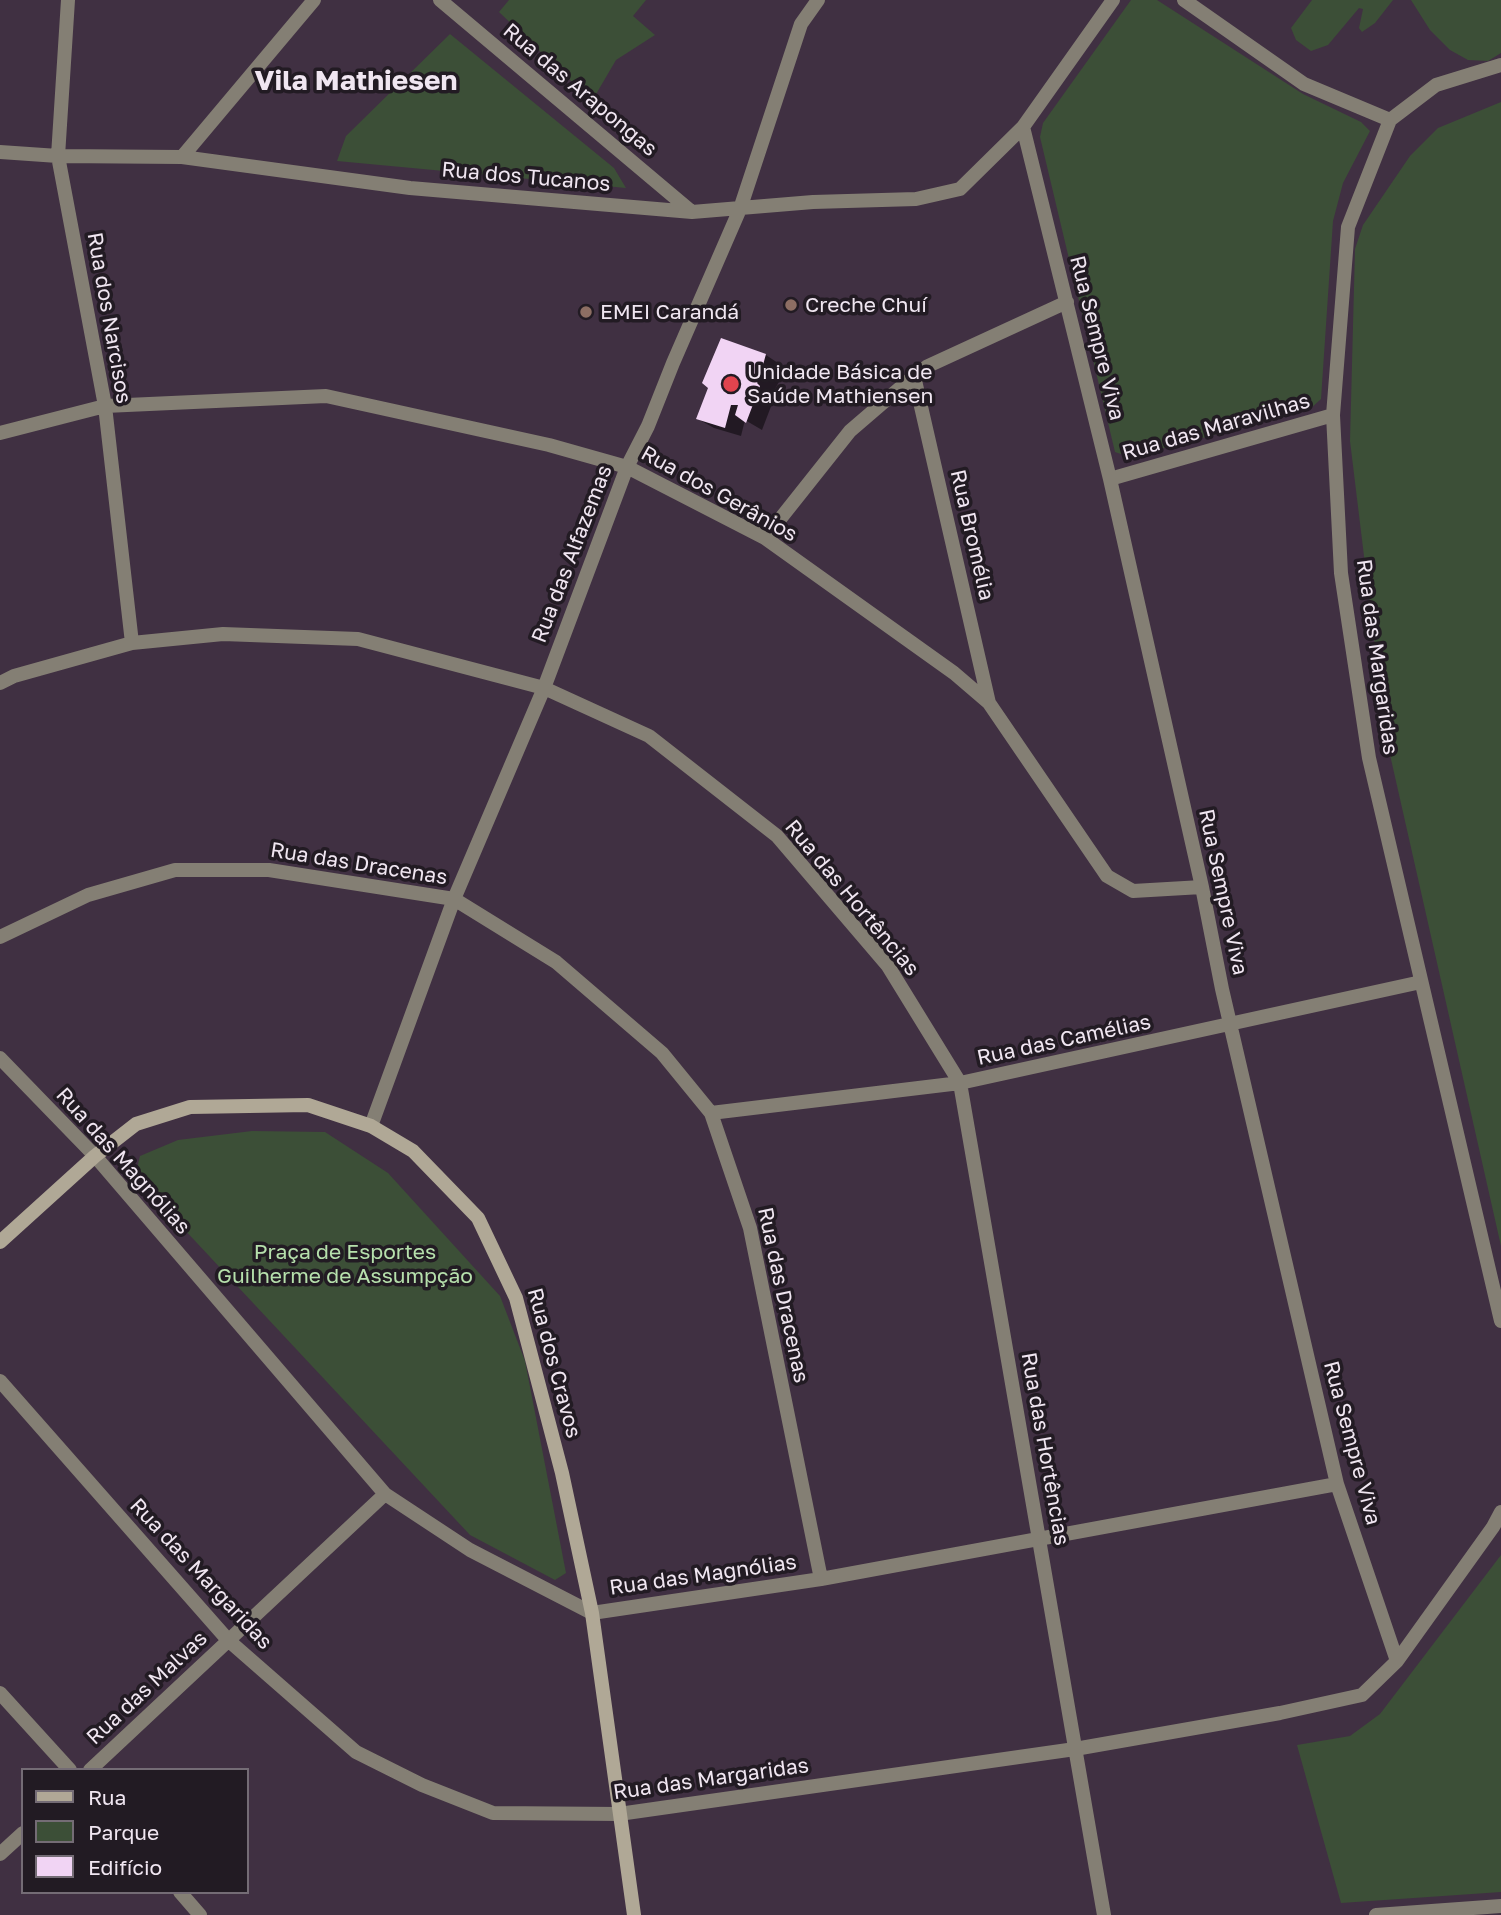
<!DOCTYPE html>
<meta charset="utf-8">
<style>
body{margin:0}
#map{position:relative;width:1501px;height:1915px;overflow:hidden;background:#403042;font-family:"Golos Text",sans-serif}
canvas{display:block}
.legend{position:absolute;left:21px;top:1768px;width:228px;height:126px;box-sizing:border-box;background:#221b23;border:2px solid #746c75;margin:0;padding:9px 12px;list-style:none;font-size:21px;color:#f0e6f1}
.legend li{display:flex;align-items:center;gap:14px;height:35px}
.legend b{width:35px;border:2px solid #746c75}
</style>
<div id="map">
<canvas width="1501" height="1915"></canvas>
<ul class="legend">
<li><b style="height:9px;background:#b0a896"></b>Rua</li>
<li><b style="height:19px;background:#3c4f37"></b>Parque</li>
<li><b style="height:19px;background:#f1d4f4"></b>Edifício</li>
</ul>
</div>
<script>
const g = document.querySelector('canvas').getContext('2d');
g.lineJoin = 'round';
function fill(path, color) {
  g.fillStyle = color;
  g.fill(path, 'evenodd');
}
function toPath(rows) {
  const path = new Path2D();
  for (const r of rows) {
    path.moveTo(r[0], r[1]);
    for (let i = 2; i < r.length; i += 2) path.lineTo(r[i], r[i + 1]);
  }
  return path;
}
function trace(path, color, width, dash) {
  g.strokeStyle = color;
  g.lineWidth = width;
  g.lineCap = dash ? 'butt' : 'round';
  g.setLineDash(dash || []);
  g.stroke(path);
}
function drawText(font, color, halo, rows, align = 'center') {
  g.font = font + ' "Golos Text",sans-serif';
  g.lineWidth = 7;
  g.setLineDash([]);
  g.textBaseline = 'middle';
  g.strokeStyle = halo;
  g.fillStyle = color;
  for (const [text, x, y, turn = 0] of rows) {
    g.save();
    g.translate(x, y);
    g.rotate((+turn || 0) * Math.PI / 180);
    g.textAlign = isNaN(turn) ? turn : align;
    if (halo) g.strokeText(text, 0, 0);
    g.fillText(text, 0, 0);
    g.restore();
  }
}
fill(toPath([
 [509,0,646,0,633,16,655,35,616,60,592,101,499,12],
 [1131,0,1157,0,1303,94,1361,122,1370,131,1343,183,1333,221,1321,399,1309,410,1130,457,1115,452,1040,137,1043,123],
 [1312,0,1393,0,1375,23,1362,32,1359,28,1363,9,1359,8,1328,45,1311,51,1296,40,1291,28],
 [1411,0,1501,0,1501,53,1488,61,1468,60,1450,50,1430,30],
 [450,34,614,168,626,188,337,161,346,136],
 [1501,102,1501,1246,1386,737,1350,441,1355,249,1363,225,1410,156,1438,128],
 [252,1131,325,1132,388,1173,500,1296,525,1361,566,1573,555,1580,470,1535,139,1181,137,1168,140,1156,178,1140],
 [1501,1555,1501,1892,1341,1903,1297,1745,1350,1736,1380,1714]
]), '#3c4f37');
fill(toPath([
 [766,355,781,365,778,375,781,378,773,393,775,396,762,430,745,420,741,436,714,428,698,419]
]), '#0007');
fill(toPath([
 [721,338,766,354,763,365,766,367,757,383,760,386,746,423,735,415,738,405,731,405,725,428,696,419,708,388,702,383]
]), '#f1d4f4');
trace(toPath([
 [68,0,58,156,105,406,132,643],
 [440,0,692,212],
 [1184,0,1304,84,1390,120],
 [1501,65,1436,85,1390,120,1348,227,1333,415,1341,573,1369,758,1501,1321],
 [1023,127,1110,479,1202,887,1222,989,1337,1484,1397,1661],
 [0,152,58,156,182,157,410,188,692,212,813,202,916,199,960,189,1023,127,1113,0],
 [182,157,314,0],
 [914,376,989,703],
 [0,433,105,406,326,396,549,445,627,467,765,538,954,673,989,703,1107,876,1133,891,1202,887],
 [1110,479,1333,415],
 [765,538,850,431,914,376,928,366,1067,302],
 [0,683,14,676,132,643,223,634,358,639,544,688,649,736,777,836,888,966,960,1083,1104,1915],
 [0,937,88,895,175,870,269,870,454,899,556,962,662,1053,711,1113,750,1228,821,1579],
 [0,1058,95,1156,385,1494,470,1550,592,1613,821,1579,1337,1484],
 [711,1113,960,1083,1421,982],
 [371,1126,454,899,544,688,627,467,648,426,673,363,740,209,801,24,818,0],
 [0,1381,228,1640,356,1752,422,1785,493,1813,619,1814,1075,1749,1280,1713,1362,1695,1397,1661,1493,1527,1501,1512],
 [0,1693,70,1770],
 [90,1770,385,1494],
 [0,1854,23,1833],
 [180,1892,200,1915],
 [1376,1915,1501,1906]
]), '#847f74', 14);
trace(toPath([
 [0,1242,95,1156,136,1124,190,1107,308,1105,371,1126,413,1151,478,1218,516,1298,562,1473,592,1613,634,1915]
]), '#b0a896', 14);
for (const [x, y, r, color] of [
 [791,305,7,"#8d6e63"],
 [586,312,7,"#8d6e63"],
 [731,384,9,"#e0444e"]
]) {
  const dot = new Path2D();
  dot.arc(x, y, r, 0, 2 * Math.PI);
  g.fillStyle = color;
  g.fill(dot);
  trace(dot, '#221b23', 2.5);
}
drawText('21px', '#f0e6f1', '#221b23', [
 ["Rua das Arapongas",580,90,40],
 ["Rua dos Tucanos",526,177,5],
 ["Rua dos Narcisos",109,318,80],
 ["Rua Sempre Viva",1097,338,76],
 ["Rua das Maravilhas",1216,427,-16],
 ["Rua dos Gerânios",719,494,29],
 ["Rua Bromélia",972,535,77],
 ["Rua das Alfazemas",572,554,-69],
 ["Rua das Margaridas",1377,657,82],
 ["Rua das Dracenas",359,864,9],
 ["Rua Sempre Viva",1223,892,78],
 ["Rua das Hortências",852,898,50],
 ["Rua das Camélias",1064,1040,-12],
 ["Rua das Magnólias",123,1161,48],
 ["Rua das Dracenas",783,1295,78],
 ["Rua dos Cravos",554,1363,75],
 ["Rua Sempre Viva",1352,1443,75],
 ["Rua das Hortências",1045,1449,80],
 ["Rua das Margaridas",201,1574,47],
 ["Rua das Magnólias",703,1575,-8],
 ["Rua das Malvas",147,1688,-43],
 ["Rua das Margaridas",711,1779,-8]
]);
drawText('21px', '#f0e6f1', '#221b23', [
 ["Creche Chuí",805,305],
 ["EMEI Carandá",600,312],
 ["Unidade Básica de",747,372],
 ["Saúde Mathiensen",747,396]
], 'left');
drawText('21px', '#b6e0ac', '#221b23', [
 ["Praça de Esportes",345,1252],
 ["Guilherme de Assumpção",345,1276]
]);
drawText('bold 28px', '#f0e6f1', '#221b23', [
 ["Vila Mathiesen",356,81]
]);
</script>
